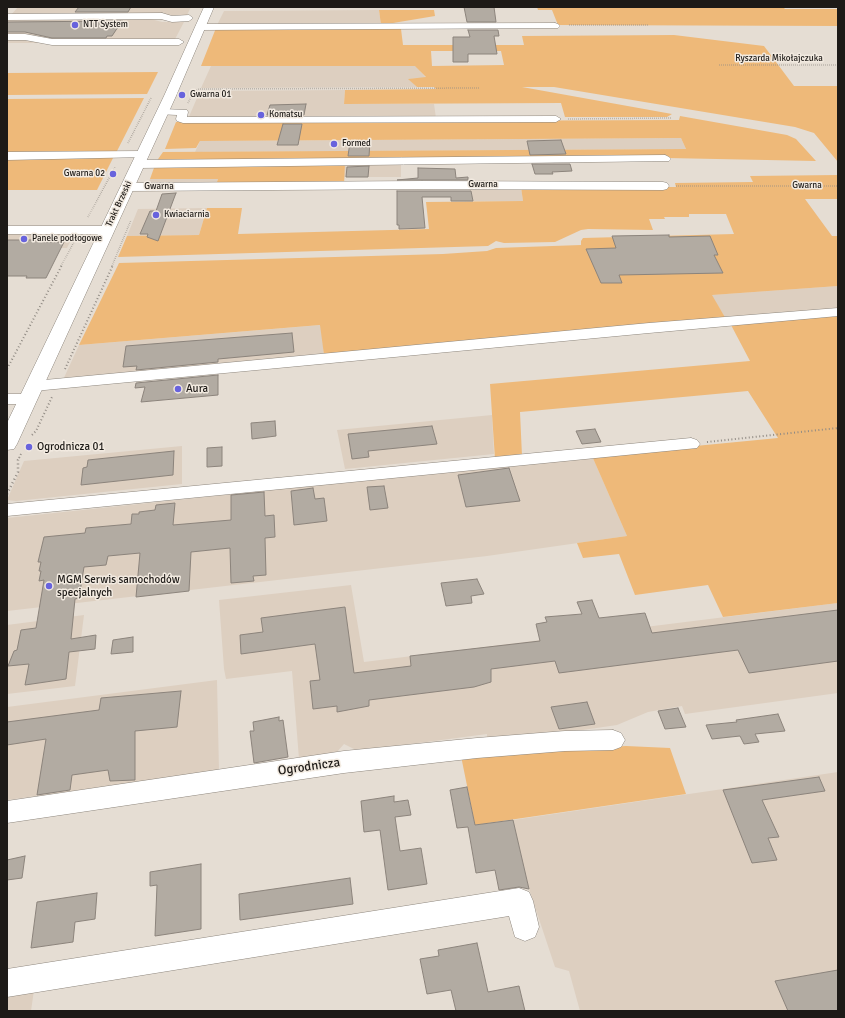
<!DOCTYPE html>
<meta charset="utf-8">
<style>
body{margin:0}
#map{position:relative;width:845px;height:1018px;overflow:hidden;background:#e5ddd3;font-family:Signika,sans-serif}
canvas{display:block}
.frame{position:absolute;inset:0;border:8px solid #1d1a17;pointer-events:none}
</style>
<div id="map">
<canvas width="845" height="1018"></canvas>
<div class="frame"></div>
</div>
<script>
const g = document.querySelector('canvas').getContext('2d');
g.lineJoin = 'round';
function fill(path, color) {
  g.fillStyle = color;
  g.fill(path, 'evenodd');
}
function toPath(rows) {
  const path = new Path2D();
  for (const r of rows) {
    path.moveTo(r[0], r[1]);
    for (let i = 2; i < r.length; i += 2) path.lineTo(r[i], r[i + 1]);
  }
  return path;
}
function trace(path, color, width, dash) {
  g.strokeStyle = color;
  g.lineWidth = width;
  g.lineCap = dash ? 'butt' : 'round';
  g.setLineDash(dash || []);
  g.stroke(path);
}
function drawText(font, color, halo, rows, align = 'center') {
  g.font = font + ' Signika,sans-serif';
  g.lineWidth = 3;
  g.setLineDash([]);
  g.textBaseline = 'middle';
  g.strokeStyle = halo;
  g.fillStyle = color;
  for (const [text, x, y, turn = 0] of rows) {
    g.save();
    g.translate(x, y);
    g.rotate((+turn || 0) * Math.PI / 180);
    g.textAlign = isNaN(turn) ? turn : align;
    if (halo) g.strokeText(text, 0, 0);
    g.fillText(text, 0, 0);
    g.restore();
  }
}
fill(toPath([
 [18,7,191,7,187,15,10,16],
 [379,10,381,25,217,25,224,11],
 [7,18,147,18,162,22,184,22,173,43,7,43],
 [211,66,416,66,426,78,409,79,417,87,201,88],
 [345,90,344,104,434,104,436,118,188,119,200,91],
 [681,138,686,149,195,152,200,141],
 [401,163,401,177,344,177,345,164],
 [150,179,218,179,216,185,147,186],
 [521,187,523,201,473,201,469,188],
 [207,208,199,235,127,236,138,209],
 [7,232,75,232,67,248,7,248],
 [838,286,838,310,726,319,711,295],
 [321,325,324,355,63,380,79,345],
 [492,415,494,454,345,469,337,430],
 [182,446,182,484,16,501,7,500,24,461],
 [592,456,627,536,487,556,7,611,7,518],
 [351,585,364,662,838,603,838,693,685,714,682,706,648,712,617,725,487,744,487,734,358,751,344,744,336,753,299,759,292,671,226,679,224,669,219,600],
 [84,615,75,686,7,694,7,625],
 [217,680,219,771,7,800,7,707],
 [838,772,838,1011,580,1011,569,971,555,967,529,889,513,820],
 [35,983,31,1011,7,1011,7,988]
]), '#ddcfc0');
fill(toPath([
 [537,7,783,7,785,9,838,9,838,26,558,25,552,10,538,10],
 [379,10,434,10,435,16,381,25],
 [216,28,401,29,403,45,524,45,522,36,674,35,764,46,794,86,838,86,838,162,814,133,795,127,554,87,522,87,672,114,667,117,565,117,561,103,344,104,345,90,436,89,434,87,417,87,408,79,426,77,415,66,201,66],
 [431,51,501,51,504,65,432,66],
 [158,72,147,94,7,95,7,73],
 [144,98,116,153,93,154,90,151,7,154,7,99],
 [680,116,787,135,796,139,816,161,667,158,156,162,163,152,686,149,681,138,200,141,196,148,165,149,176,122,679,120],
 [114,156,97,190,7,190,7,157],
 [345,164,344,185,216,185,218,179,150,179,155,165],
 [838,175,838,199,805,199,832,236,838,236,838,286,712,295,726,319,324,355,320,325,79,345,119,263,443,254,487,251,496,248,581,245,581,241,583,238,734,234,726,214,689,214,689,217,664,217,665,219,649,219,653,230,588,229,581,230,555,242,504,243,496,241,488,246,118,257,127,236,199,235,207,208,242,208,238,234,429,229,426,202,523,201,521,187,676,187,675,183,753,182,750,176],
 [838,316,838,603,723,617,708,585,635,595,619,554,583,558,577,543,627,536,592,456,778,438,748,391,520,412,522,456,495,459,490,384,750,361,731,325],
 [626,746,670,748,686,794,475,825,461,756]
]), '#eeb979');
const building = toPath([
 [79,7,131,7,128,12,75,12,79,7],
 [464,7,494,7,496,22,467,22,464,7],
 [122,21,112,36,107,36,106,38,52,38,25,32,7,32,7,22,122,21],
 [468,30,498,30,499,36,494,36,497,54,468,54,468,62,453,62,453,37,470,37,468,30],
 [306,104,304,115,267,115,270,105,306,104],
 [283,124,302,124,298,145,277,145,283,124],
 [561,140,566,154,530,155,527,141,561,140],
 [350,142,370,142,369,156,348,156,350,142],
 [532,164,570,164,572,171,552,172,553,174,535,174,532,164],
 [369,166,368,177,346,177,347,167,369,166],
 [418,168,455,169,456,178,468,177,468,180,397,180,418,178,418,168],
 [397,191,471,191,473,201,451,201,451,197,422,197,425,228,399,229,399,225,397,225,397,191],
 [176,193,158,241,147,237,148,234,140,234,150,211,156,211,162,194,176,193],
 [669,235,669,237,710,236,718,255,714,255,723,273,619,275,622,283,601,283,586,249,616,248,612,236,669,235],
 [7,240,43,240,42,242,64,242,46,278,26,278,27,276,7,276,7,240],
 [292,333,294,352,218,359,218,362,136,370,137,366,123,367,126,346,292,333],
 [218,375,218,395,141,402,145,387,135,388,136,383,218,375],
 [275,421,276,436,252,439,251,423,275,421],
 [432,426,437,444,368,451,369,457,352,459,348,434,432,426],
 [595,429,601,442,582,444,576,431,595,429],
 [222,447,222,466,207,467,207,448,222,447],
 [174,451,173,475,81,485,83,468,87,467,88,460,174,451],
 [509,468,520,501,466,507,458,475,509,468],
 [384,486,388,508,370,510,367,487,384,486],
 [313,488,315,499,324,498,327,521,294,525,291,491,313,488],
 [264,492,265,516,274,515,275,537,265,538,266,575,253,576,254,581,231,583,230,548,191,552,189,591,136,597,140,553,108,556,106,565,84,567,79,598,75,599,71,639,96,635,95,649,69,652,66,679,25,685,29,664,8,666,14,651,17,650,21,630,36,628,44,580,39,581,41,571,39,571,41,562,38,562,44,537,85,533,86,528,131,524,132,514,139,514,139,512,155,510,156,505,175,503,173,525,231,520,231,495,264,492],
 [477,579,484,594,471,596,472,603,446,606,441,583,477,579],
 [592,600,599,618,645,613,652,633,838,610,838,661,749,673,738,650,559,673,555,661,491,669,491,682,474,687,369,700,369,706,337,712,337,706,313,709,310,681,320,680,315,644,241,654,240,635,263,632,261,618,345,607,354,673,411,666,410,656,540,641,536,624,547,622,545,617,582,614,577,602,592,600],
 [133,637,133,652,111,654,113,640,133,637],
 [181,691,177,727,135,731,135,780,110,781,108,770,72,775,70,790,37,795,46,739,7,745,7,722,99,710,101,698,181,691],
 [587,702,595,724,559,729,551,707,587,702],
 [678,708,686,727,665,729,658,711,678,708],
 [778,714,785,731,755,734,759,742,744,744,740,736,712,739,706,725,737,722,736,720,778,714],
 [279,717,279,721,283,720,288,757,254,763,250,731,254,731,253,722,279,717],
 [819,777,825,791,762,800,779,837,768,838,777,860,752,863,723,790,819,777],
 [467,787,475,825,513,820,529,889,519,887,499,890,495,870,476,873,468,827,457,828,450,790,467,787],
 [394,796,394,802,408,800,411,815,395,817,400,851,421,848,427,884,388,890,380,830,364,832,361,801,394,796],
 [25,856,22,878,7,880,7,860,25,856],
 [201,864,201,929,155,936,157,885,150,886,150,872,201,864],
 [350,878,353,904,240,920,239,894,350,878],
 [97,893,95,919,75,922,73,942,31,948,37,902,97,893],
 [477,943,488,992,519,986,525,1011,456,1011,451,990,427,994,420,959,439,956,438,950,477,943],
 [838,970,838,1011,788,1011,775,981,838,970]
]);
fill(building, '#b2aba2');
trace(building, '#8c847c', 1);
const minor = toPath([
 [162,13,172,16,189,15,193,18,189,21,172,22,161,19,7,20,7,14,162,13],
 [555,23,558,24,560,26,558,28,200,30,195,27,200,24,555,23],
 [7,34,25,34,52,39,179,39,184,42,179,45,52,45,25,40,7,40,7,34],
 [162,109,187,110,188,112,187,117,556,116,561,119,556,122,183,123,177,121,176,119,177,115,158,114,157,112,162,109],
 [142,151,146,153,148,155,146,157,7,160,7,152,142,151],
 [665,155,669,157,671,159,669,161,138,168,134,167,132,164,134,161,138,160,665,155],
 [422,181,663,182,667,183,669,186,667,189,663,190,422,189,127,191,123,190,121,187,123,184,127,183,422,181],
 [7,226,107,226,112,227,114,230,112,233,107,234,7,234,7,226],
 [838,308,838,316,649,333,34,391,28,389,26,386,28,383,34,381,649,323,838,308],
 [7,394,29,394,35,395,37,399,35,403,29,404,7,404,7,394],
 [691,438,697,440,700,444,697,448,7,516,7,504,691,438],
 [613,730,621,733,625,740,621,747,613,750,565,751,477,758,344,773,7,823,7,801,344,751,477,738,565,731,613,730],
 [519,888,529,892,533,901,539,927,535,937,525,941,515,937,509,916,7,997,7,969,519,888]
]);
const major = toPath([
 [204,7,214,7,176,96,17,444,14,449,7,450,7,423,164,96,204,7]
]);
trace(minor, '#8e877e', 1);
trace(major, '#8e877e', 1);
trace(toPath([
 [569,25,648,25],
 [719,65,838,65],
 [188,103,194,91,199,89,480,88],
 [568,119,672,118],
 [128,143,151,98],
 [676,186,838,186],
 [88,217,115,167],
 [61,266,74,242],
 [112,266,131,220]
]), '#918b84', 1.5, [0.5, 1.5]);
trace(toPath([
 [7,369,62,265],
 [65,369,113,265],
 [32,435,36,431,52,397],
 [707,442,838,428],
 [19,458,21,454]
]), '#918b84', 2, [1, 2.5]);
trace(toPath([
 [7,494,18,472,18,460,20,457]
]), '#918b84', 2.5, [1, 3]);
fill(minor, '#fff');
fill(major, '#fff');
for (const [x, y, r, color] of [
 [75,25,4,"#6863dd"],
 [182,95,4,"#6863dd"],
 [261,115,4,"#6863dd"],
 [334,144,4,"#6863dd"],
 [113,174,4,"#6863dd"],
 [156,215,4,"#6863dd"],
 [24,239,4,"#6863dd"],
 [178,389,4,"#6863dd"],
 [29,447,4,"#6863dd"],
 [49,586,4,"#6863dd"]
]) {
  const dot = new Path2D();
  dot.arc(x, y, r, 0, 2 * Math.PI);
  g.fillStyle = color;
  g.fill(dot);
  trace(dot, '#f2eae0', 1.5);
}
drawText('9px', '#1d1a17', '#f2eae0', [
 ["NTT System",83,25],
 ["Gwarna 01",190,95],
 ["Komatsu",269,115],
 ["Formed",342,144],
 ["Gwarna 02",105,174,"right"],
 ["Kwiaciarnia",164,215],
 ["Panele podłogowe",32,239]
], 'left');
drawText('9px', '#1d1a17', '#f2eae0', [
 ["Ryszarda Mikołajczuka",779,59],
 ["Gwarna",483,185],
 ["Gwarna",807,186],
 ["Gwarna",159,187],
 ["Trakt Brzeski",119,204,-65]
]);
drawText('11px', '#1d1a17', '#f2eae0', [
 ["Aura",186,389],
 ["Ogrodnicza 01",37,447],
 ["MGM Serwis samochodów",57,580],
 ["specjalnych",57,593]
], 'left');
drawText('13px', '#1d1a17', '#f2eae0', [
 ["Ogrodnicza",309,767,-8]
]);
</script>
